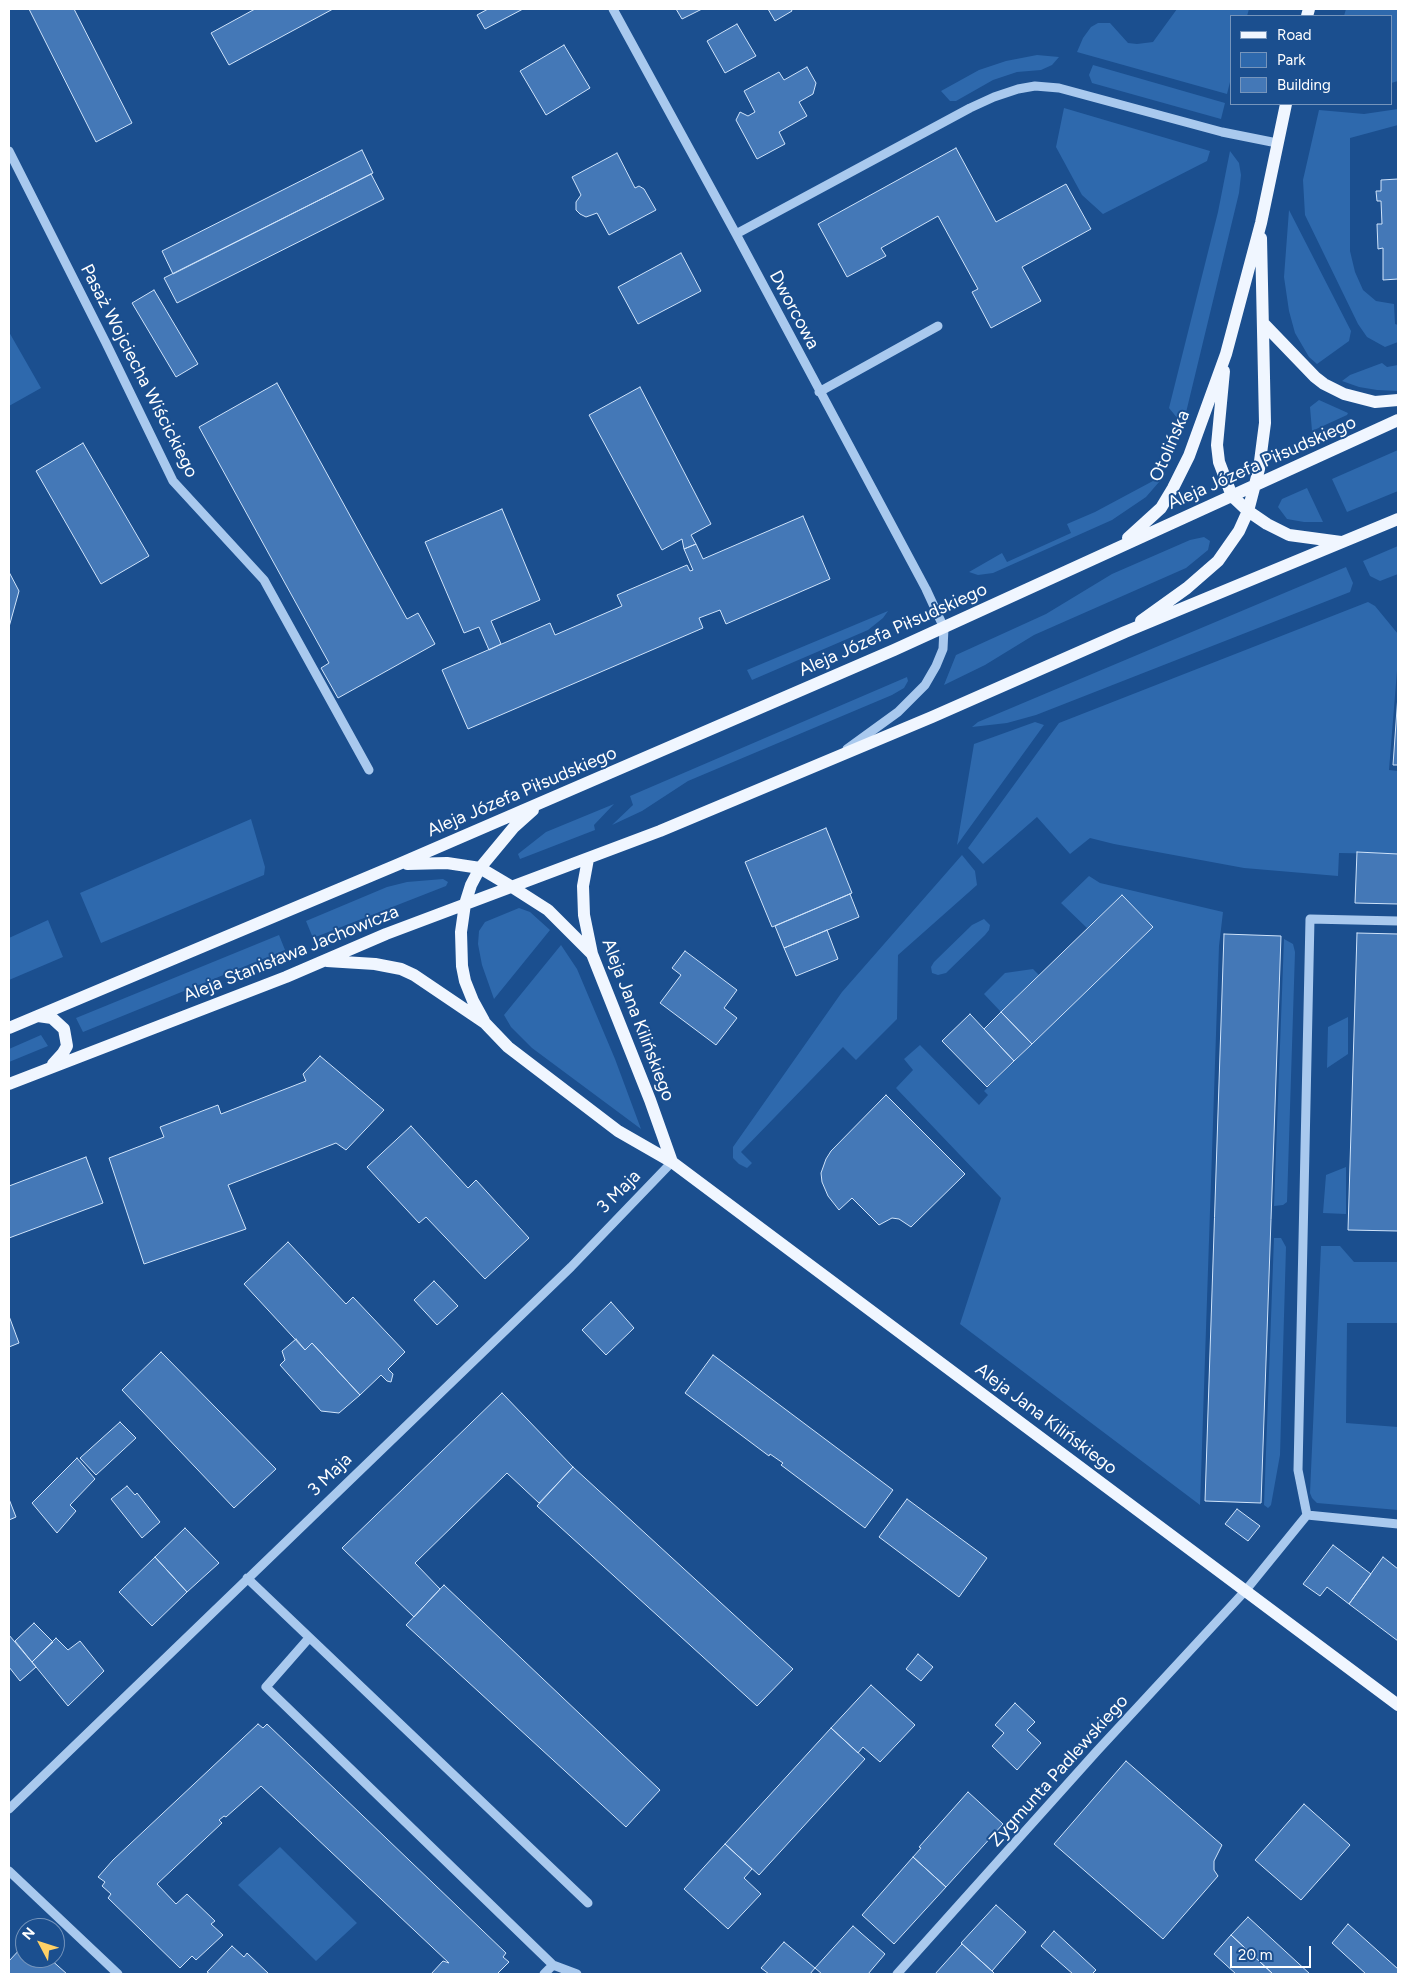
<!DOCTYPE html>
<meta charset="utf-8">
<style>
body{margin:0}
#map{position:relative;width:1407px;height:1983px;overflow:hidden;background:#1b4f8f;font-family:Figtree,sans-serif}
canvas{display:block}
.frame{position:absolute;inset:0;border:10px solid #fff;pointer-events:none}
.legend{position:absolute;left:1230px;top:15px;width:162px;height:90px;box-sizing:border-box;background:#1b4f8f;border:1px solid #7695bc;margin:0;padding:6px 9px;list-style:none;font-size:15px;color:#fff}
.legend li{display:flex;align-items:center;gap:10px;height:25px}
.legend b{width:25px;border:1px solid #7695bc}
.north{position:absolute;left:15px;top:1918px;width:50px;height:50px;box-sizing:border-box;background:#1b4f8f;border:1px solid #7695bc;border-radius:50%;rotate:310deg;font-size:14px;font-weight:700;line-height:20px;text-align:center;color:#fff}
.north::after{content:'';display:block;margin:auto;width:18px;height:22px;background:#ffd166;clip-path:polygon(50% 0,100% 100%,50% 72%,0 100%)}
.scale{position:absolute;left:1230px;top:1946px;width:81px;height:22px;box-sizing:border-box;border:2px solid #fff;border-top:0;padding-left:6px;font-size:15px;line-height:18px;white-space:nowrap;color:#fff;-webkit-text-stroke:4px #1b4f8f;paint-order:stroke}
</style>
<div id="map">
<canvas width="1407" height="1983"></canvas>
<div class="frame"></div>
<ul class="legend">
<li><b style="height:6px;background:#f0f6ff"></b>Road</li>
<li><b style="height:14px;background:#2e69ad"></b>Park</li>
<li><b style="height:14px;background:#4478b7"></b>Building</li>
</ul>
<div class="north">N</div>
<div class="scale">20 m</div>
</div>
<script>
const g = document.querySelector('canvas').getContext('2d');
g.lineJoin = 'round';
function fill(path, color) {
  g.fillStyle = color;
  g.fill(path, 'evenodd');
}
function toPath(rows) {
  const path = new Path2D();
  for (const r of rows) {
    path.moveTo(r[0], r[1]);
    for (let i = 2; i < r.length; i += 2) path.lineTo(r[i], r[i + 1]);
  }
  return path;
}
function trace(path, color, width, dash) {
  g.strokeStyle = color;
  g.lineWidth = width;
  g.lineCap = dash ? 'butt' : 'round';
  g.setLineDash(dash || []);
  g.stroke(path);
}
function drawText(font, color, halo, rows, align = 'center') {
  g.font = font + ' Figtree,sans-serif';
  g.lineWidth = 4;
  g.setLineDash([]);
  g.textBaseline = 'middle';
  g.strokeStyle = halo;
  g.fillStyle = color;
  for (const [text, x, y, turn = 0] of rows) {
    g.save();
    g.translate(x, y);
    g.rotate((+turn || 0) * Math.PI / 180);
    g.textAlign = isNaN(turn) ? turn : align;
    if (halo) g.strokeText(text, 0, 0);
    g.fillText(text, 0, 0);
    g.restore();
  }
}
fill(toPath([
 [1177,9,1249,9,1247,16,1231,16,1231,78,1227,94,1077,52,1083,38,1091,27,1098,23,1110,23,1128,43,1137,44,1153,42],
 [1346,9,1398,9,1398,81,1391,83,1391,16,1344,16],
 [1037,55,1059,57,1052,65,1041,70,1017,72,993,80,956,101,950,101,941,91,979,70,1006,61],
 [1093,65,1225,103,1221,119,1092,83,1089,75],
 [1064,108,1210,151,1207,161,1103,214,1082,195,1056,147],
 [1398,109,1398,125,1350,138,1350,251,1355,272,1363,290,1376,301,1394,304,1395,324,1398,325,1398,342,1385,347,1367,337,1358,324,1305,215,1303,180,1319,110,1364,114],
 [1230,151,1239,163,1241,175,1239,193,1183,425,1169,408,1218,212],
 [1289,210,1351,331,1349,341,1317,364,1309,357,1295,333,1289,311,1284,277],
 [9,332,41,388,9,406],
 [1382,363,1387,367,1398,365,1398,391,1377,390,1359,387,1342,381,1350,375],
 [1319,400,1348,413,1347,415,1312,431,1310,407],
 [1398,450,1398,491,1347,512,1332,479],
 [1166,474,1146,497,1112,520,993,573,978,575,969,572,1002,553,1007,562,1071,533,1067,524,1095,512],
 [1307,488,1323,522,1304,522,1287,519,1278,507,1282,499],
 [1204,537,1210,541,1208,550,1186,568,1034,635,985,665,944,685,956,655,1046,614,1112,574,1190,540],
 [1398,546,1398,574,1380,581,1370,576,1363,561],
 [1346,567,1353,583,1350,592,1036,715,1007,723,972,727,978,722],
 [1368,602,1375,606,1398,634,1398,658,1389,770,1398,771,1398,854,1339,853,1338,876,1244,868,1114,844,1090,838,1070,854,1037,817,983,864,968,848,1059,723],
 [888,611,883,618,868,630,752,680,747,670],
 [907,677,908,681,904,688,892,695,688,781,642,811,612,825,633,805,630,796],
 [1035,722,1044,725,957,845,974,744],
 [614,804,594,825,595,830,520,859,518,854,546,832],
 [251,819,265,867,264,875,101,943,80,893],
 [962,855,975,871,977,885,898,955,897,1019,856,1060,843,1047,741,1152,752,1163,747,1168,739,1164,733,1158,733,1147,842,992],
 [1089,876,1100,883,1223,912,1219,946,1200,1505,960,1324,1001,1198,896,1088,913,1070,904,1059,920,1045,979,1105,988,1095,984,1091,1152,927,1122,895,1087,928,1061,903],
 [443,879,448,882,446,886,313,938,306,921,387,887,407,882],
 [519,908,530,912,550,930,494,999,482,965,478,944,479,931,485,922],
 [984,919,990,925,989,930,985,935,946,973,938,975,932,973,931,967,934,962,972,925],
 [48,920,63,957,9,980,9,938],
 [279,935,285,950,83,1032,76,1018],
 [1284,939,1293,944,1295,952,1287,1202,1283,1205,1274,1206],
 [561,945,577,969,615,1059,641,1129,532,1048,511,1027,504,1015],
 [1033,969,1039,975,1001,1012,984,994,1005,973],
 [1348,1017,1348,1054,1327,1068,1328,1027],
 [41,1035,48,1046,9,1062,9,1049],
 [1346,1167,1346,1214,1323,1213,1326,1175],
 [1274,1238,1281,1238,1286,1247,1280,1455,1271,1505,1268,1508,1264,1505],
 [1321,1246,1340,1246,1354,1262,1398,1262,1398,1323,1347,1323,1346,1423,1398,1427,1398,1510,1317,1503,1312,1498,1310,1493],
 [280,1847,357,1923,316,1961,238,1885]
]), '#2e69ad');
const building = toPath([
 [29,9,74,9,132,123,96,142,29,9],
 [255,9,333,9,229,65,211,33,255,9],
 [488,9,523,9,485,29,477,15,488,9],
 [676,9,702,9,682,19,676,9],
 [768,9,791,9,792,11,775,21,768,9],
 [737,24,756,56,725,73,707,41,737,24],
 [564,45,590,88,546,115,520,71,564,45],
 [807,67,816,83,813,94,799,102,807,116,779,132,785,144,757,159,736,120,740,112,748,116,755,112,744,91,779,72,784,80,807,67],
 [956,148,996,222,1066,184,1091,229,1022,267,1041,301,991,328,972,292,978,289,938,216,881,248,886,256,847,277,818,224,956,148],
 [362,150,373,173,173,274,162,251,362,150],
 [617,153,635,188,639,186,644,189,656,210,609,235,597,213,586,217,580,214,576,210,576,202,581,195,572,177,617,153],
 [371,174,384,199,177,303,164,278,371,174],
 [1398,179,1398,279,1383,280,1383,248,1378,249,1377,224,1382,224,1381,201,1377,201,1376,191,1381,191,1381,180,1398,179],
 [681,253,701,291,638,324,618,287,681,253],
 [154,290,198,364,176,377,132,303,154,290],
 [277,383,407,619,418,613,435,644,338,698,321,668,329,663,199,427,277,383],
 [640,387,711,524,691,535,696,544,684,549,682,539,662,550,589,415,640,387],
 [83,443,149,556,101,584,36,471,83,443],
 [502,509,540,600,491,621,501,644,489,650,479,627,464,633,425,542,502,509],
 [803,516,830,579,726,624,720,610,699,618,703,628,468,729,442,670,550,623,555,635,622,606,617,595,687,565,690,571,693,570,684,549,696,544,703,559,803,516],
 [9,572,19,591,9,627,9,572],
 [1398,695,1398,765,1393,765,1398,695],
 [826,828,852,893,772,927,745,862,826,828],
 [1357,852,1398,854,1398,904,1355,903,1357,852],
 [850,894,859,917,784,948,775,926,850,894],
 [1122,895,1153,927,1032,1044,1001,1012,1122,895],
 [827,930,838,959,796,976,784,948,827,930],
 [1357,933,1398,934,1398,1231,1348,1230,1357,933],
 [1224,934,1281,936,1261,1503,1205,1501,1224,934],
 [685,951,737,990,724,1008,737,1018,716,1045,660,1003,681,975,672,968,685,951],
 [1001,1012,1032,1044,1014,1061,984,1029,1001,1012],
 [970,1014,1014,1061,987,1087,942,1041,970,1014],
 [320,1056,384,1110,346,1150,336,1143,228,1185,246,1229,144,1264,109,1158,164,1137,160,1127,218,1105,221,1114,306,1081,303,1074,320,1056],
 [886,1095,965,1174,911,1227,899,1219,892,1218,879,1225,852,1198,839,1210,828,1196,822,1182,821,1173,826,1159,831,1151,886,1095],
 [411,1126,468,1188,476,1180,529,1238,485,1279,426,1217,419,1223,367,1167,411,1126],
 [86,1157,103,1203,9,1238,9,1186,86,1157],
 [288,1242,346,1304,353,1297,405,1352,388,1369,393,1374,391,1382,387,1381,381,1375,360,1395,312,1343,305,1350,244,1284,288,1242],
 [434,1281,458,1306,437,1325,414,1300,434,1281],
 [611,1302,634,1328,606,1355,582,1330,611,1302],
 [9,1316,19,1343,9,1347,9,1316],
 [296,1339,305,1350,312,1343,360,1395,339,1413,321,1411,280,1365,285,1360,282,1351,296,1339],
 [161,1352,276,1469,234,1508,122,1390,161,1352],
 [713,1355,893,1490,865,1528,781,1465,783,1463,770,1454,769,1456,685,1393,713,1355],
 [502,1393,573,1467,539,1503,507,1473,415,1563,440,1589,414,1617,342,1548,502,1393],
 [120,1422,136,1438,96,1475,80,1458,120,1422],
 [77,1458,95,1479,70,1505,76,1511,57,1533,32,1503,77,1458],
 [573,1467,793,1669,757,1706,537,1506,573,1467],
 [127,1486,135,1495,137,1493,160,1522,142,1538,111,1499,127,1486],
 [9,1499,16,1517,9,1520,9,1499],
 [907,1499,987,1558,959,1597,879,1537,907,1499],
 [1237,1509,1260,1526,1248,1541,1225,1524,1237,1509],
 [185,1528,219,1563,187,1592,155,1557,185,1528],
 [1333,1545,1371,1574,1349,1604,1327,1587,1320,1596,1303,1584,1333,1545],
 [155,1557,187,1592,152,1626,119,1592,155,1557],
 [1383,1557,1398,1569,1398,1641,1349,1604,1383,1557],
 [444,1585,660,1790,626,1827,406,1625,444,1585],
 [34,1623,53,1642,32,1662,15,1641,34,1623],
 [9,1635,36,1667,20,1681,9,1667,9,1635],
 [56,1638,68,1650,80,1641,104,1671,68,1706,32,1662,56,1638],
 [918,1654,933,1667,921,1681,906,1669,918,1654],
 [871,1685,915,1725,880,1762,863,1747,858,1753,831,1728,871,1685],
 [1015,1703,1035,1722,1027,1730,1041,1743,1017,1770,992,1746,1004,1733,995,1725,1015,1703],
 [258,1724,263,1728,267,1724,506,1953,503,1957,509,1962,497,1974,431,1974,443,1961,449,1963,261,1786,226,1817,224,1816,219,1820,222,1823,157,1884,176,1904,187,1894,215,1921,211,1924,223,1935,196,1960,192,1956,180,1968,108,1898,111,1894,102,1886,105,1882,98,1877,113,1860,258,1724],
 [831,1728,865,1759,759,1875,725,1844,831,1728],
 [1126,1761,1222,1845,1214,1861,1214,1870,1218,1876,1163,1939,1054,1844,1126,1761],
 [968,1792,1003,1824,946,1887,913,1857,921,1848,919,1847,968,1792],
 [1304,1804,1350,1845,1301,1900,1255,1860,1304,1804],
 [725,1844,752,1869,744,1878,761,1894,728,1929,684,1889,725,1844],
 [913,1857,946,1887,894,1944,862,1915,913,1857],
 [996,1905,1026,1932,992,1971,961,1943,996,1905],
 [1248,1917,1310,1974,1273,1974,1231,1935,1248,1917],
 [1348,1924,1398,1969,1398,1974,1366,1974,1332,1943,1348,1924],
 [853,1926,885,1954,868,1974,822,1974,815,1968,853,1926],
 [1054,1931,1096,1970,1092,1974,1073,1974,1041,1946,1054,1931],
 [1231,1935,1273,1974,1236,1974,1214,1954,1231,1935],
 [784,1942,815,1968,810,1974,769,1974,761,1968,784,1942],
 [962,1944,992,1971,995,1974,935,1974,962,1944],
 [232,1946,244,1957,247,1953,269,1974,210,1974,207,1972,232,1946],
 [22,1947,25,1949,25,1958,49,1958,67,1974,9,1974,9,1961,22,1947]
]);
fill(building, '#4478b7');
trace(building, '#cfe3fa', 1);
trace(toPath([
 [613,9,736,234,926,589,944,628,943,649,936,666,925,685,898,712,847,749],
 [9,151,106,343,173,481,264,580,369,770],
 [736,234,970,108,994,97,1018,89,1035,86,1059,88,1222,132,1277,143],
 [819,392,938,326],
 [1307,1515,1298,1470,1310,919,1398,921],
 [247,1578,588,1903],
 [309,1638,266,1687,553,1965,577,1974],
 [9,1809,571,1267,672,1162],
 [9,1871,118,1974],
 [544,1974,553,1965],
 [897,1974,1097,1751,1246,1590,1307,1515,1398,1524]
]), '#a9c9ee', 9);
trace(toPath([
 [1307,16,1309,9],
 [1263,323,1315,377,1324,384,1344,394,1375,402,1398,400],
 [1224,371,1217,445,1219,462,1232,496,1248,511,1267,524,1289,535,1341,542],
 [1128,538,1161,508,1173,488,1189,456,1226,354,1261,223,1286,104],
 [1141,621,1187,588,1218,561,1239,531,1248,511,1259,469,1265,423,1261,238],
 [588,859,583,886,584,915,592,954,650,1100,672,1162],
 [407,864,447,863,480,868,512,887,548,910,592,954],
 [327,961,375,964,401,969,414,975,485,1023,508,1047,618,1131,672,1162,1398,1705],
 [38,1016,52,1018,64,1029,67,1046,63,1053,53,1064],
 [484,1021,473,1001,465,981,462,966,461,932,465,904,471,885,480,868,514,827,533,810],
 [9,1028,399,864,894,650,1398,420],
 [9,1084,286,977,386,934,660,831,932,717,1125,632,1398,519]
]), '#f0f6ff', 12);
drawText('18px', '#fff', '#1b4f8f', [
 ["Dworcowa",794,310,62],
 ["Pasaż Wojciecha Wiścickiego",139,371,63],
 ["Otolińska",1170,446,-67],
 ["Aleja Józefa Piłsudskiego",1262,463,-24],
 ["Aleja Józefa Piłsudskiego",893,630,-24],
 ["Aleja Józefa Piłsudskiego",522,792,-23],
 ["Aleja Stanisława Jachowicza",291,954,-22],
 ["Aleja Jana Kilińskiego",638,1020,69],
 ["3 Maja",619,1192,-45],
 ["Aleja Jana Kilińskiego",1046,1419,37],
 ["3 Maja",330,1475,-44],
 ["Zygmunta Padlewskiego",1059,1771,-48]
]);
</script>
